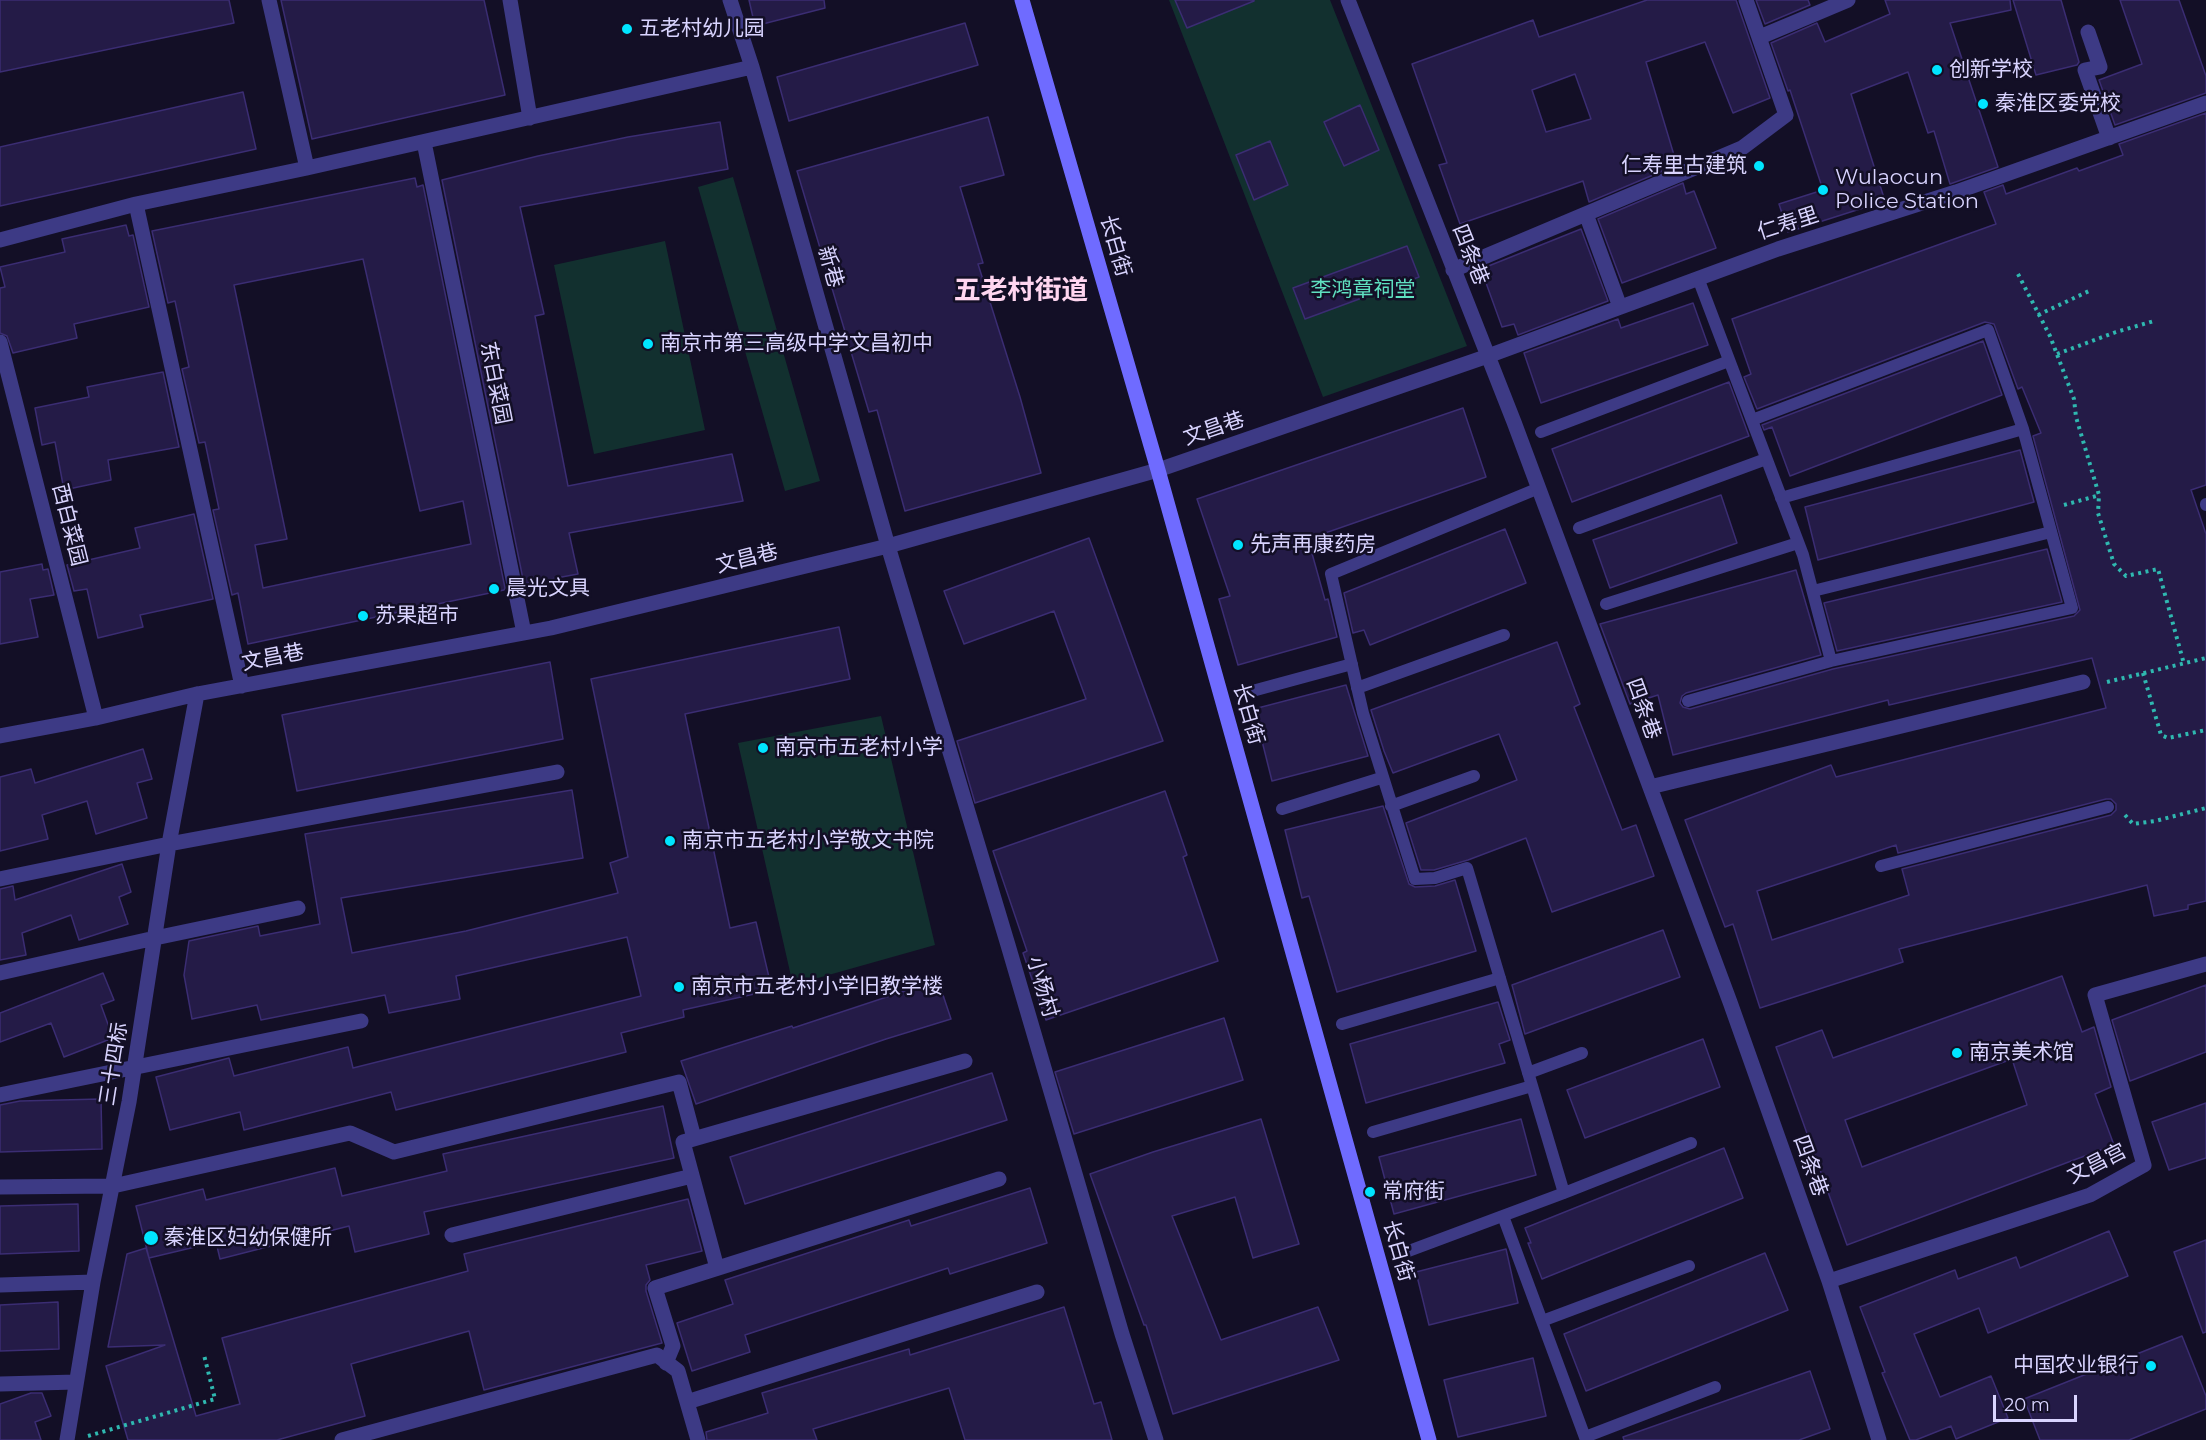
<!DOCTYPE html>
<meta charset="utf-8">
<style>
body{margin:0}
#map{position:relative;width:2206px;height:1440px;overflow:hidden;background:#130f26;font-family:Montserrat,sans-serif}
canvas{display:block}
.scale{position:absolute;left:1993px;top:1395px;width:84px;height:27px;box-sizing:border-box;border:3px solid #d9d4ff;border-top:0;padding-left:8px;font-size:18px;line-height:21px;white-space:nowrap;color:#d9d4ff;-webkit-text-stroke:4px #130f26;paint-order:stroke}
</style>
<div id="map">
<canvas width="2206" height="1440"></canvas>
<div class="scale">20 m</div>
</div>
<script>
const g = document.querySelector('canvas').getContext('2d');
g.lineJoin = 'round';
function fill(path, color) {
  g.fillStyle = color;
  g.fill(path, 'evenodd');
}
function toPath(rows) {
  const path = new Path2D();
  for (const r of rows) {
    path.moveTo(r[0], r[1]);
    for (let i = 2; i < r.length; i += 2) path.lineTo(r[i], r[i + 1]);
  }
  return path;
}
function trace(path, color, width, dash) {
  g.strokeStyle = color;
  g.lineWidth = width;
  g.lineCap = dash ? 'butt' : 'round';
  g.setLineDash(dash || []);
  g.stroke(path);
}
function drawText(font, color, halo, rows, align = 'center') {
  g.font = font + ' Montserrat,"Noto Sans SC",sans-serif';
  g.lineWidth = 5;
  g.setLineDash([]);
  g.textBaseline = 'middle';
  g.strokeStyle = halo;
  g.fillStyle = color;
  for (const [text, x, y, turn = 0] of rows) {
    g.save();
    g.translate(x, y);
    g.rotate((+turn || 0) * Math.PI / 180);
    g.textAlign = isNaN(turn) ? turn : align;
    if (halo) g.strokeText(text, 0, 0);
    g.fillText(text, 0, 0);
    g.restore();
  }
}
fill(toPath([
 [1169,0,1330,0,1467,346,1323,397],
 [733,177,820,481,785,491,698,187],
 [665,241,705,430,594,454,554,265],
 [881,716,935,945,793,985,738,743]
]), '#12302f');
const building = toPath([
 [0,0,229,0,234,23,0,72,0,0],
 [281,0,484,0,505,95,312,139,281,0],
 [749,0,824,0,825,8,755,26,749,0],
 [1175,0,1254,0,1254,1,1187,28,1175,0],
 [1647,0,1736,0,1770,98,1733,113,1705,42,1646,62,1677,165,1589,202,1583,181,1460,224,1439,165,1447,163,1412,64,1533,20,1539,37,1647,0],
 [1575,74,1591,119,1546,132,1532,90,1575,74],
 [1756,0,1808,0,1810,5,1765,24,1756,0],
 [1885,0,2010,0,2011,10,1950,23,1998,167,1950,184,1934,131,1928,133,1908,72,1851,94,1885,201,1788,232,1779,204,1823,190,1790,90,1788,91,1771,43,1817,23,1825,42,1890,14,1885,0],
 [2013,0,2061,0,2079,62,2077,65,2036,75,2013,0],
 [2120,0,2179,0,2206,76,2206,93,2115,125,2099,80,2142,64,2120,0],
 [965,23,978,65,789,121,777,77,965,23],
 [243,92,256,149,0,206,0,147,243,92],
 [1360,105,1379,150,1344,166,1324,122,1360,105],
 [2206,113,2206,485,2191,490,2206,534,2206,901,2188,905,2188,909,2154,916,2147,885,1899,949,1903,962,1760,1008,1733,924,1725,927,1685,820,1831,765,1836,777,2106,708,2092,658,1889,705,1888,700,1673,755,1658,695,1630,704,1600,624,1796,570,1821,655,1686,693,1682,696,1680,703,1683,707,1690,709,1833,669,2074,616,2080,610,2033,436,2041,433,2022,387,2018,389,1994,324,1985,322,1757,409,1744,377,1751,374,1732,319,1996,224,1984,192,2003,185,2006,194,2077,168,2079,171,2123,155,2119,144,2206,113],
 [2106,799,2111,799,2116,804,2116,810,2111,815,1902,869,1909,895,1772,940,1757,891,1896,845,1898,853,2106,799],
 [988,117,1004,175,960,187,983,263,978,264,1020,397,1041,473,905,511,877,410,869,412,797,171,988,117],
 [720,122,728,169,520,207,544,314,535,316,568,486,732,454,743,501,569,533,578,574,524,584,442,180,538,156,628,137,720,122],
 [1270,141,1288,185,1254,200,1236,155,1270,141],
 [415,178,417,187,423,185,505,588,504,590,248,644,238,593,232,595,213,510,219,509,205,442,199,443,182,369,189,367,175,301,168,303,152,231,415,178],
 [363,259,420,511,463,501,471,544,263,588,255,545,287,539,234,285,363,259],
 [1683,183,1686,194,1694,191,1716,248,1622,283,1598,219,1683,183],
 [126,225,129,236,133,235,149,307,74,324,77,338,13,353,7,336,0,333,0,288,5,287,0,267,65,252,62,239,126,225],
 [1581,229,1608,301,1518,335,1514,324,1502,327,1481,269,1581,229],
 [1407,246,1419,277,1305,319,1293,288,1407,246],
 [1693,303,1708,345,1541,403,1524,353,1618,319,1621,328,1693,303],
 [1983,341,2002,395,1790,476,1772,427,1764,430,1762,425,1983,341],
 [163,372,179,447,108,460,111,480,64,490,55,442,42,445,35,408,89,397,87,387,163,372],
 [1729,382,1749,436,1572,502,1552,449,1729,382],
 [1463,408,1486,477,1308,539,1325,600,1328,599,1337,637,1238,665,1219,599,1230,596,1197,499,1463,408],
 [2020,450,2034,502,1818,560,1805,507,2020,450],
 [1721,495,1737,543,1610,588,1593,540,1721,495],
 [194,514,213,599,140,615,143,627,98,638,87,589,74,591,67,565,140,548,135,528,194,514],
 [1505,529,1526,583,1370,645,1364,630,1353,633,1344,593,1505,529],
 [1089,538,1163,741,975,803,957,741,1086,699,1054,611,964,644,944,591,1089,538],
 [2047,549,2062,602,1837,651,1824,603,2047,549],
 [42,564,43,570,48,569,54,595,30,599,38,637,0,644,0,572,42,564],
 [839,627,850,679,685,714,730,928,756,922,772,990,683,1010,684,1017,621,1033,626,1052,396,1110,391,1092,244,1130,240,1112,170,1130,156,1077,229,1058,234,1076,348,1047,353,1068,641,996,627,937,456,976,460,999,389,1013,385,995,261,1020,257,1005,192,1019,184,975,189,941,258,926,260,936,320,924,305,834,572,790,583,858,341,898,352,953,466,931,618,893,610,863,628,857,591,679,839,627],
 [1557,642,1580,704,1574,707,1622,830,1636,825,1654,876,1552,912,1526,838,1468,860,1434,870,1421,870,1406,823,1517,780,1499,734,1393,773,1384,751,1371,710,1557,642],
 [550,662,563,739,297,791,282,715,550,662],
 [1346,685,1368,756,1272,781,1254,709,1346,685],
 [143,749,152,779,137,783,147,818,96,834,87,801,42,815,48,839,0,851,0,777,31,769,35,783,143,749],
 [1165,791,1187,855,1183,857,1218,961,1046,1020,1023,953,1027,951,993,851,1165,791],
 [1383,806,1409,884,1415,887,1435,886,1455,880,1476,951,1337,992,1309,896,1302,898,1285,830,1383,806],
 [122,864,131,892,119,897,128,924,79,940,71,915,22,933,26,955,0,960,0,889,13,886,15,900,122,864],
 [1663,930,1680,977,1525,1034,1512,985,1663,930],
 [103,973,114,1000,101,1005,113,1038,64,1057,51,1023,0,1042,0,1013,103,973],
 [2062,976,2082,1032,2094,1027,2111,1087,2095,1094,2114,1145,1847,1245,1776,1047,1822,1030,1833,1058,2062,976],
 [2012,1059,2027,1105,1862,1167,1845,1120,2012,1059],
 [938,980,951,1019,886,1039,696,1104,681,1061,792,1026,793,1028,938,980],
 [2206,985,2206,1052,2130,1081,2112,1020,2206,985],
 [1498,1002,1510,1040,1499,1044,1505,1063,1366,1103,1350,1044,1498,1002],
 [1224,1018,1243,1080,1074,1134,1055,1072,1224,1018],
 [1703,1039,1720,1087,1585,1138,1567,1090,1703,1039],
 [992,1073,1007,1120,745,1204,730,1157,992,1073],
 [101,1099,102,1149,0,1152,0,1105,20,1101,101,1099],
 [2206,1103,2206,1158,2169,1170,2152,1122,2206,1103],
 [663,1106,674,1158,424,1212,429,1234,355,1252,349,1226,220,1259,216,1242,149,1258,136,1206,203,1189,206,1200,335,1168,342,1196,447,1171,443,1154,663,1106],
 [1261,1119,1299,1244,1253,1258,1235,1197,1172,1216,1221,1340,1318,1307,1339,1360,1173,1414,1146,1325,1144,1325,1090,1174,1153,1152,1261,1119],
 [1521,1119,1536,1175,1394,1214,1379,1157,1521,1119],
 [1724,1148,1743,1198,1542,1279,1528,1243,1531,1243,1525,1228,1724,1148],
 [1030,1188,1047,1243,950,1274,948,1268,745,1335,750,1352,692,1371,677,1323,733,1304,725,1280,909,1220,911,1226,1030,1188],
 [688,1199,702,1251,646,1265,650,1280,646,1285,646,1291,662,1343,484,1390,469,1331,351,1364,365,1416,277,1440,128,1440,106,1366,165,1345,108,1347,127,1254,146,1248,196,1416,240,1404,222,1338,468,1271,464,1254,688,1199],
 [78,1204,79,1251,0,1254,0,1206,78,1204],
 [2109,1231,2128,1276,1988,1333,1979,1308,1914,1334,1940,1397,1991,1376,2008,1418,1956,1439,1951,1426,1916,1440,1910,1440,1882,1373,1885,1372,1860,1307,1955,1270,1958,1279,2016,1257,2020,1268,2109,1231],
 [2206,1240,2206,1332,2203,1333,2174,1252,2206,1240],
 [1506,1249,1518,1303,1429,1325,1416,1272,1506,1249],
 [1765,1253,1788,1310,1586,1391,1564,1334,1765,1253],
 [58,1302,59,1349,0,1351,0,1305,58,1302],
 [1064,1307,1094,1404,1101,1402,1112,1440,965,1440,949,1388,813,1429,817,1440,707,1440,706,1432,768,1413,762,1393,909,1349,910,1355,1064,1307],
 [2182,1336,2206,1396,2206,1409,2129,1440,2040,1440,2024,1399,2182,1336],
 [1533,1358,1546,1416,1458,1437,1444,1380,1533,1358],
 [1810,1371,1830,1429,1799,1440,1624,1440,1623,1437,1810,1371],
 [31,1393,42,1393,51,1416,35,1422,41,1440,0,1440,0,1404,31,1393]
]);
fill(building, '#241b47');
trace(building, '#3b2d73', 1.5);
trace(toPath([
 [2018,274,2050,336,2074,399,2076,417,2099,495,2098,513,2114,564,2126,576,2158,569,2184,664],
 [2038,315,2089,291],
 [2057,354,2116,332,2154,321],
 [2064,505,2100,495],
 [2143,673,2161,735,2168,738,2206,730],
 [2107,682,2206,658],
 [2125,815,2133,824,2155,821,2206,808],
 [88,1436,215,1399,204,1355]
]), '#2fb8b0', 4, [3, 4.5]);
trace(toPath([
 [1698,278,1803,555,1831,661],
 [1541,432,1729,361],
 [1539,488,1331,574,1363,713,1415,879,1435,878,1467,868,1564,1193],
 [1781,498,2023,429],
 [2206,504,2206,505],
 [1579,528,1766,459],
 [1813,591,2051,532],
 [1606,604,1798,543],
 [1357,688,1504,635],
 [1245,693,1352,664],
 [1688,701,1831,661,2072,608,2023,429,1988,330,1752,420],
 [1391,806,1474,776],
 [1282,809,1381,778],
 [1881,866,2108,807],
 [1342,1024,1500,978],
 [1528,1073,1582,1053],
 [1373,1132,1532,1086],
 [1503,1216,1586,1440],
 [1406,1252,1564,1193,1691,1143],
 [1542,1321,1689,1266],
 [1585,1437,1715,1387]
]), '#3d3a85', 12);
trace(toPath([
 [269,0,307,168],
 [510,0,530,118],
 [730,0,752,67,888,546,1008,945,1122,1334,1156,1440],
 [1348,0,1514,422,1730,1002,1829,1281,1879,1440],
 [2088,32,2100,67,2085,70,2109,138],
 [1760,37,1848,0],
 [424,142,524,633],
 [136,204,242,686],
 [1586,214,1620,307],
 [0,240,136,204,307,168,752,67],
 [1453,270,1742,148,1786,115,1746,0],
 [0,342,96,718],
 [0,736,96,718,197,694,551,628,888,546,1158,470,1488,356,1778,249,1956,192,2206,103],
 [1650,787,2083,682],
 [0,879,169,844,557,772],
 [0,973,155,938,298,908],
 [0,1095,361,1021],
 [0,1187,113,1186,350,1133,394,1152,679,1082,694,1138],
 [452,1235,692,1176],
 [717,1268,683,1142,965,1061],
 [1829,1281,2090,1195,2144,1165,2095,995,2206,964],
 [0,1285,93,1282],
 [666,1363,673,1346,655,1288,999,1179],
 [0,1384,76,1382],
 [687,1402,1037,1292],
 [67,1440,93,1282,129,1102,169,844,197,694],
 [342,1440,657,1355,678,1371,698,1440]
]), '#3d3a85', 15);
trace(toPath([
 [1022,0,1158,470,1429,1440]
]), '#6f6bff', 15);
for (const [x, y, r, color] of [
 [627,29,6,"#00e5ff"],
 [1937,70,6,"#00e5ff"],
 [1983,104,6,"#00e5ff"],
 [1759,166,6,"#00e5ff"],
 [1823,190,6,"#00e5ff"],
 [648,344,6,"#00e5ff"],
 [1238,545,6,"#00e5ff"],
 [494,589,6,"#00e5ff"],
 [363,616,6,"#00e5ff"],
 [763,748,6,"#00e5ff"],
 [670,841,6,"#00e5ff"],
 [679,987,6,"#00e5ff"],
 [1957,1053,6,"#00e5ff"],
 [1370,1192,6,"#00e5ff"],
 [151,1238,8,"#00e5ff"],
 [2151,1366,6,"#00e5ff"]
]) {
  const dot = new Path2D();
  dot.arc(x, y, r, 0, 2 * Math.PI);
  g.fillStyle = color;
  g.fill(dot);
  trace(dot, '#130f26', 2);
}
drawText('21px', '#d9d4ff', '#130f26', [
 ["五老村幼儿园",639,29],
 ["创新学校",1949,70],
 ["秦淮区委党校",1995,104],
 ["仁寿里古建筑",1747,166,"right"],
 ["Wulaocun",1835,178],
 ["Police Station",1835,202],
 ["南京市第三高级中学文昌初中",660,344],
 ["先声再康药房",1250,545],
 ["晨光文具",506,589],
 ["苏果超市",375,616],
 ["南京市五老村小学",775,748],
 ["南京市五老村小学敬文书院",682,841],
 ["南京市五老村小学旧教学楼",691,987],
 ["南京美术馆",1969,1053],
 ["常府街",1382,1192],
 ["秦淮区妇幼保健所",164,1238],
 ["中国农业银行",2139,1366,"right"]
], 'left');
drawText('21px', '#d9d4ff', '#130f26', [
 ["仁寿里",1788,224,-18],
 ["长白街",1115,246,74],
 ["四条巷",1470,255,68],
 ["新巷",830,267,74],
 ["东白菜园",495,383,79],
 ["文昌巷",1214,429,-19],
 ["西白菜园",69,525,76],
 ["文昌巷",747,559,-14],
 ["文昌巷",273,658,-11],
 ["四条巷",1643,709,70],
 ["长白街",1248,714,74],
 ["小杨村",1042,987,74],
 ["三十四标",114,1064,-81],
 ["文昌宫",2097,1164,-27],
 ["四条巷",1810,1166,70],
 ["长白街",1398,1251,74]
]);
drawText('21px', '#5fe0c0', '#130f26', [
 ["李鸿章祠堂",1363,290]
]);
drawText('bold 27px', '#ffd6f0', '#130f26', [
 ["五老村街道",1021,291]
]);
</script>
